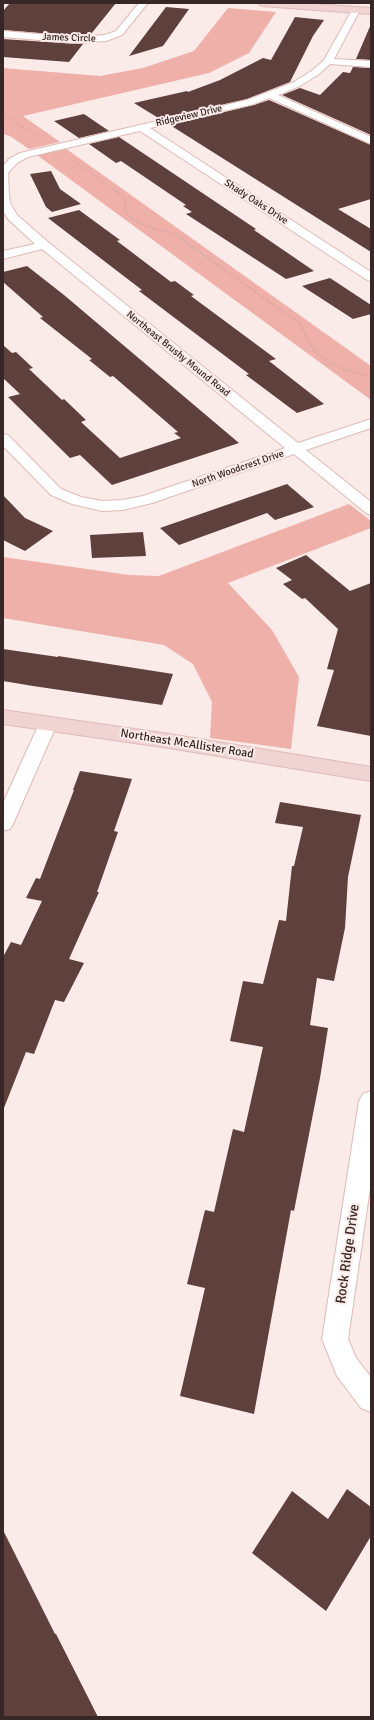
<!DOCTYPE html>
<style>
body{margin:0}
#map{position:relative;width:374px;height:1720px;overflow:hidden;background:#faebe9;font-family:Signika,sans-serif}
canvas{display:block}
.frame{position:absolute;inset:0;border:4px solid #372827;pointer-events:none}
</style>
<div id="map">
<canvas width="374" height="1720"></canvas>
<div class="frame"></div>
</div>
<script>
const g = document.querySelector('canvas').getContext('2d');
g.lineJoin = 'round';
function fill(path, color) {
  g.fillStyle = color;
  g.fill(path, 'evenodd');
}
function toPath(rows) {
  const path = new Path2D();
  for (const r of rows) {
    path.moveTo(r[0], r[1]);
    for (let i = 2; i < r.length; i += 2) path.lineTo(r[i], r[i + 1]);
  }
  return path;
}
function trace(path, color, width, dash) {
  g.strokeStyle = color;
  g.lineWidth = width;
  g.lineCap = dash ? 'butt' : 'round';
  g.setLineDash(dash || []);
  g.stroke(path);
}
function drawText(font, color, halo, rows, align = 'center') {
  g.font = font + ' Signika,sans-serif';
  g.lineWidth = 4;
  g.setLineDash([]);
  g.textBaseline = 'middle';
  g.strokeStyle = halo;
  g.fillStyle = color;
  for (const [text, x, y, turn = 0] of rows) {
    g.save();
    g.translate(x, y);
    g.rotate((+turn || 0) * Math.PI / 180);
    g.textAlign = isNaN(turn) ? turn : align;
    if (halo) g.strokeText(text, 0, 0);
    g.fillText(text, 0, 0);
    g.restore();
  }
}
fill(toPath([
 [228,8,276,12,249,53,209,73,23,116,60,142,29,149,10,136,3,134,3,68,100,76,143,68,194,51],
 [65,148,371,366,371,400,37,155],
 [349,504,371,521,371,528,228,583,272,630,299,677,291,749,210,738,212,702,193,664,164,645,3,618,3,557,129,575,159,576]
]), '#efb0aa');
fill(toPath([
 [10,3,116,3,91,34,76,36,3,30,3,11],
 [166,7,189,9,163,46,129,56],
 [295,17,324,20,313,36,290,82,247,99,160,119,134,103,187,91,188,92,220,80,263,58,271,60],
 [371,24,371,60,356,59],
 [3,39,76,44,83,44,69,62,3,57],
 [353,67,371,68,371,135,282,95,300,88,320,95,343,72,350,73],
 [269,100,371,145,371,199,338,209,371,229,371,252,170,125,254,105],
 [84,114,109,131,79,138,54,121],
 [119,137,256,229,254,230,314,271,286,279,186,214,192,212,183,206,186,205,121,161,116,163,89,144],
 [51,171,60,189,81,204,52,212,46,207,30,174],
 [79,210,120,240,117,241,171,282,175,281,194,295,191,296,276,359,269,361,324,404,297,413,246,375,249,374,139,291,142,290,48,218],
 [27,266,64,295,239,443,112,485,80,455,70,458,8,397,20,394,3,378,3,345,12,353,16,352,33,368,29,369,62,400,64,399,86,420,81,422,120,458,181,438,174,433,178,432,113,376,110,377,89,360,92,359,40,318,43,317,3,282,3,272],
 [330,278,371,305,371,314,353,319,302,286],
 [287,484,314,507,275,520,267,513,179,545,160,528],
 [3,495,25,518,53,531,25,551,3,540],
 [143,532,146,556,92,558,90,535],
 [306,555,350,591,371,583,371,736,317,726,334,670,327,669,338,629,305,598,302,599,283,584,292,580,276,568],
 [3,649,58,657,58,656,173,674,162,705,33,686,3,681],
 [80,771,132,779,114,831,118,832,97,892,99,892,69,959,84,963,64,1002,55,1000,34,1054,26,1052,4,1108,3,1108,3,957,11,942,21,945,42,901,26,898,36,878,40,879,74,790,73,790],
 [280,802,361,815,348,877,345,928,334,981,317,978,310,1025,328,1028,320,1078,294,1211,291,1210,254,1414,180,1396,205,1288,187,1284,205,1210,214,1212,233,1129,244,1132,263,1047,230,1041,243,981,263,984,279,920,286,921,292,866,294,866,303,827,275,823],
 [347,1489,371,1507,371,1536,326,1611,252,1553,292,1491,328,1519],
 [3,1530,55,1634,56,1634,98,1717,3,1717]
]), '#5e403d');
const street = toPath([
 [139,3,148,3,122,35,106,41,76,43,3,37,3,31,76,37,105,35,116,31,139,3],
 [356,7,360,10,334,59,371,61,371,67,330,64,319,74,300,86,278,95,371,137,371,144,269,98,254,104,150,128,371,272,371,281,367,280,140,131,28,157,17,163,8,173,9,194,10,203,17,215,48,242,298,443,371,419,371,428,306,450,371,502,371,515,366,513,294,454,152,503,123,510,102,511,72,504,51,495,3,446,3,434,8,435,61,489,81,497,102,501,123,500,143,496,285,448,42,249,3,259,3,251,35,244,8,219,3,211,3,166,9,159,20,153,247,100,294,82,313,70,324,60,352,10,356,7],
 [48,718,54,720,57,724,13,824,10,829,3,831,3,803,39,724,42,720,48,718],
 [371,1091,371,1181,348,1339,356,1358,371,1377,371,1412,361,1408,337,1376,322,1339,359,1101,363,1094,371,1091]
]);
const secondary = toPath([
 [257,3,301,3,371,8,371,14,262,6,257,3],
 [3,710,169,734,371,767,371,781,169,748,3,724,3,710]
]);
trace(street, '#dfbab6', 2);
trace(secondary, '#dfbab6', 2);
trace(toPath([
 [3,115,38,136],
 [73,160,117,192]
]), '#a79896', 1, [0.5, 1.5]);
trace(toPath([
 [116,191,126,200,124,208,129,216,139,223,154,229,173,233,299,323,314,350,328,362,349,371,371,377]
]), '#a79896', 1.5, [0.5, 2]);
fill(street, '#fff');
fill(secondary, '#efd4d2');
drawText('10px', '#372827', '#faebe9', [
 ["James Circle",69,38,2],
 ["Ridgeview Drive",189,116,-13],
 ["Shady Oaks Drive",256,202,33],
 ["Northeast Brushy Mound Road",178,354,39],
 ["North Woodcrest Drive",238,469,-19]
]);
drawText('12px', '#372827', '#faebe9', [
 ["Northeast McAllister Road",187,744,9]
]);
drawText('14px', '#372827', '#faebe9', [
 ["Rock Ridge Drive",348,1254,-82]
]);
</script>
